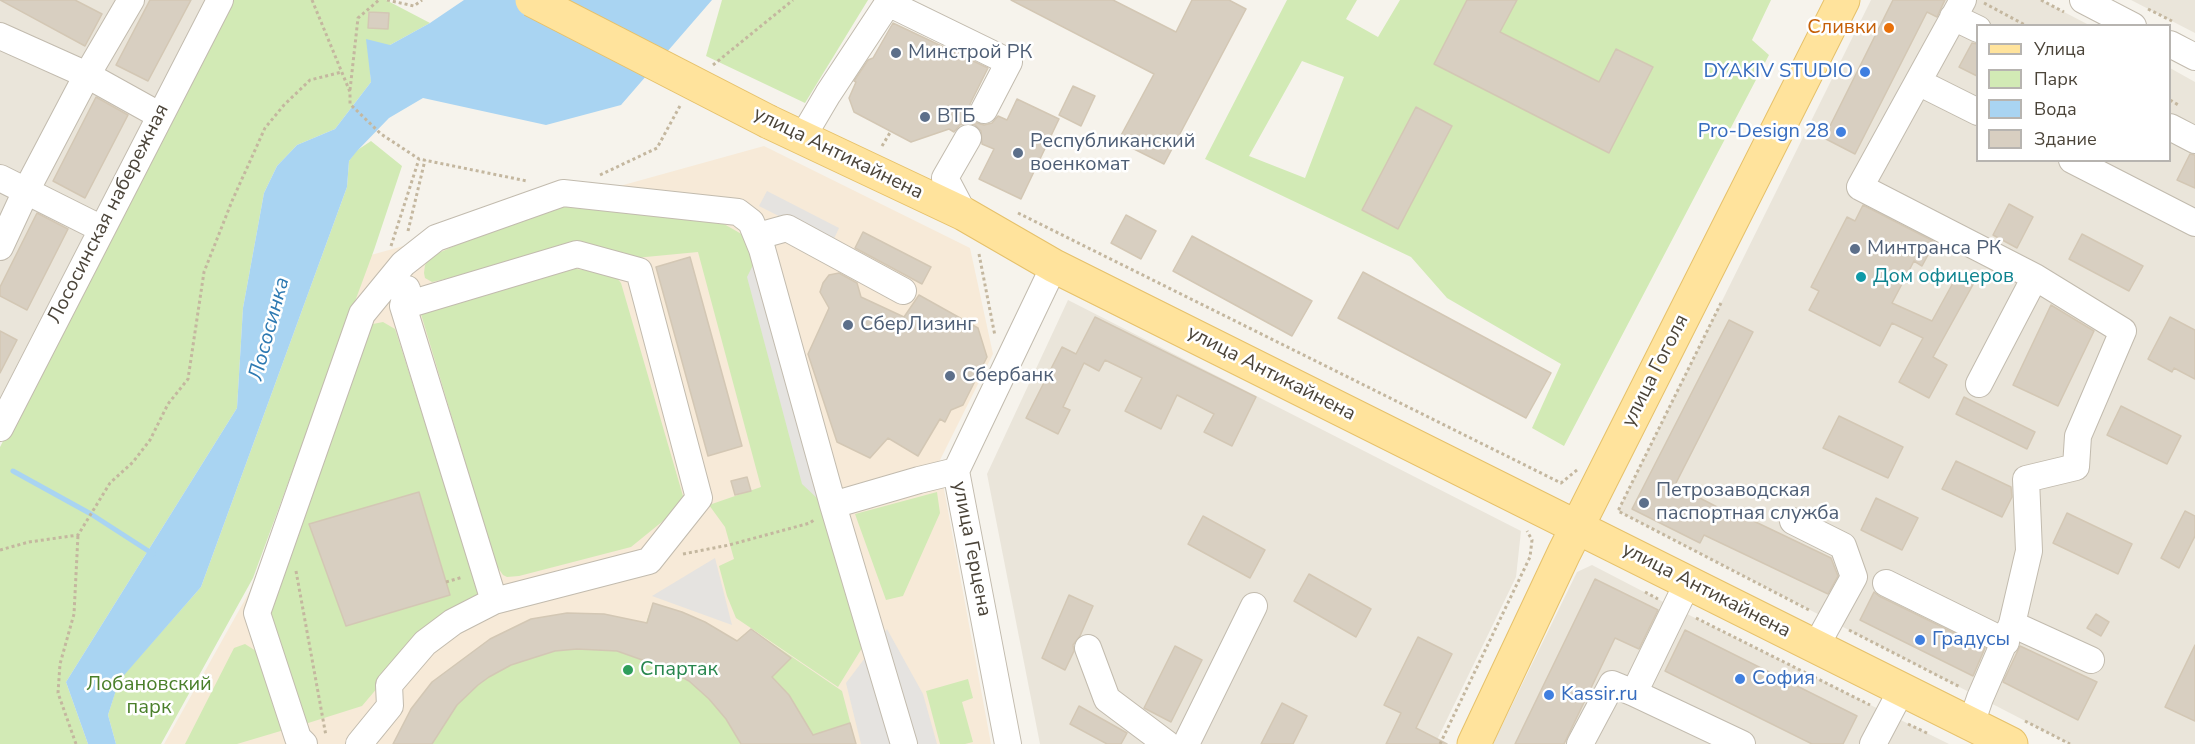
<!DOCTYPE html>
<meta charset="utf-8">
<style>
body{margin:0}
#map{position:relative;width:2195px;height:744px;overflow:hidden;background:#f6f3ec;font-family:"Nunito Sans",sans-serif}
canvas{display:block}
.legend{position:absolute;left:1976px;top:24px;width:195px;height:138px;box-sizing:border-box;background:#fff;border:2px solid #b7b4b0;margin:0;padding:8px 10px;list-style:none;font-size:18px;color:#4b4439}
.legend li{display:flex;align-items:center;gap:12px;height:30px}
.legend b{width:30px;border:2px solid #b7b4b0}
</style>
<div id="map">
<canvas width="2195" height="744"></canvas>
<ul class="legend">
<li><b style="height:8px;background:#ffe39c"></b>Улица</li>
<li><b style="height:16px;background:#d2eab5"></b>Парк</li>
<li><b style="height:16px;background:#a9d4f2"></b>Вода</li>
<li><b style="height:16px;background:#d8cfc1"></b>Здание</li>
</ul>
</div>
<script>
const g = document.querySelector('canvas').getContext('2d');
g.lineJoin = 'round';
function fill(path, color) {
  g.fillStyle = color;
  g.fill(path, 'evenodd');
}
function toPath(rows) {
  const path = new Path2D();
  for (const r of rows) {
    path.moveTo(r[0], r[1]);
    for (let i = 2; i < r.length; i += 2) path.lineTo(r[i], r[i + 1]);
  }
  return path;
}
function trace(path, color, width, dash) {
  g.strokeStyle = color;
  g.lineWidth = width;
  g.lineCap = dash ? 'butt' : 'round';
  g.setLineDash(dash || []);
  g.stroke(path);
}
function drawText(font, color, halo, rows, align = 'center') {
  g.font = font + ' "Nunito Sans",sans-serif';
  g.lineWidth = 5;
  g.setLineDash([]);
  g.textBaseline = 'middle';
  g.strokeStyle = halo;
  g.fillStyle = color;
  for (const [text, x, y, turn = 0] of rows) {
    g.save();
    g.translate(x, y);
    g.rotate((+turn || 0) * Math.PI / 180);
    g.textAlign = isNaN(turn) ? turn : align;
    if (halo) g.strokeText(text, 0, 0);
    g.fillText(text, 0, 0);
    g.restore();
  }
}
fill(toPath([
 [0,0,206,0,0,398],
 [1871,0,2041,0,2089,25,1978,26,1978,160,2170,160,2170,68,2195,82,2195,744,2070,744,1618,511],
 [2131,0,2195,0,2195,33],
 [1068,300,1521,531,1516,577,1435,744,1040,744,987,474],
 [1592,565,1675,608,1949,744,1493,744,1577,572]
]), '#eae5da');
fill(toPath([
 [764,146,970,248,993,354,939,462,991,744,164,744,256,580,371,255]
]), '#f7ead8');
fill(toPath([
 [233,0,386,0,430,23,390,45,370,71,371,82,335,129,297,145,277,166,264,193,243,308,237,408,66,682,88,744,0,744,0,447],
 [722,0,868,0,805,103,706,56],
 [1287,0,1357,0,1346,19,1378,37,1400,0,1771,0,1752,40,1769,55,1564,446,1532,428,1561,364,1447,298,1411,257,1205,159],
 [1302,61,1344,77,1305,178,1249,156],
 [371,141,402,166,374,250,253,578,161,744,116,744,108,715,119,680,201,587,347,187,349,161,356,151],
 [570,203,679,214,724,224,745,236,754,263,818,499,862,648,838,687,736,618,727,596,719,566,734,559,725,527,709,505,761,487,698,252,635,258,580,245,441,280,432,282,425,278,424,273,425,265,432,256,472,238],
 [570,268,610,274,616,277,621,283,683,496,683,502,679,508,631,547,519,576,507,577,503,575,496,565,421,314,423,310],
 [383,322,395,329,398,338,481,599,417,641,362,706,305,724,271,614,300,517,368,329,373,324],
 [937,492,940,513,903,596,886,600,855,514],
 [653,603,682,612,705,622,736,641,751,629,842,691,856,744,393,744,411,709,432,682,490,639,531,619,604,614,646,623],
 [245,644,256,651,284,730,237,744,185,744,234,648],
 [968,679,973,698,962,702,973,742,965,744,940,744,926,691]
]), '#d2eab5');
fill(toPath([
 [767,191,839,228,832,243,759,206],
 [754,263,818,499,802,484,747,277],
 [715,558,732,625,652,596],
 [887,629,923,694,937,744,861,744,846,683]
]), '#e5e3e0');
fill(toPath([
 [464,0,712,0,621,105,546,125,423,98,389,118,357,151,349,161,347,187,201,587,119,681,108,715,116,744,88,744,66,682,237,408,243,308,264,193,277,166,297,145,335,129,371,82,366,39,390,45,430,23]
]), '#a9d4f2');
trace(toPath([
 [13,471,91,514,153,554]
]), '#a9d4f2', 5);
const building = toPath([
 [0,0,75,0,102,14,85,46,0,0],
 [150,0,191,0,148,81,116,65,150,0],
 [1011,0,1113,0,1176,32,1192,0,1229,0,1246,9,1164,164,1118,141,1154,74,1011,0],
 [1467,0,1517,0,1500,32,1599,82,1616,49,1653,67,1609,153,1434,64,1467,0],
 [1893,0,1945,0,1937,17,1927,12,1855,154,1824,138,1893,0],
 [369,12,389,13,388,29,368,28,369,12],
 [893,23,988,68,970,104,971,118,977,123,984,125,992,123,998,116,1007,120,1017,99,1059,119,1021,199,979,179,994,149,982,144,981,131,975,125,967,123,960,125,954,132,949,129,911,142,854,112,849,98,856,82,854,81,868,60,873,58,893,23],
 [1972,43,1977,44,1977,76,1959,67,1972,43],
 [1073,86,1095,96,1081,126,1059,115,1073,86],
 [96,97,128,115,85,198,53,181,96,97],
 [1416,107,1452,126,1398,229,1362,210,1416,107],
 [2190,154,2195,155,2195,188,2177,180,2190,154],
 [2009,204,2033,217,2017,248,1993,235,2009,204],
 [1863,205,1935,242,1922,266,1914,261,1892,303,1932,321,1959,272,1975,281,1933,357,1947,365,1929,398,1899,382,1923,338,1892,323,1880,346,1809,310,1819,291,1811,287,1847,217,1855,221,1863,205],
 [37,213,68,229,27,310,0,296,0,287,37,213],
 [1126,215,1156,231,1141,259,1111,243,1126,215],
 [863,232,931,267,922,284,855,248,863,232],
 [2082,234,2143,266,2129,291,2069,259,2082,234],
 [1192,236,1312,301,1292,336,1173,271,1192,236],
 [690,257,742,446,708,456,656,267,690,257],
 [1363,272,1551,373,1526,418,1338,318,1363,272],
 [839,273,857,283,861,297,904,317,919,295,978,328,987,357,963,405,951,410,945,422,940,419,918,456,888,438,870,458,837,442,808,354,829,308,820,292,823,283,829,275,839,273],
 [2051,305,2094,331,2058,406,2013,385,2051,305],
 [1095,317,1256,397,1232,446,1204,432,1214,414,1177,395,1161,429,1125,411,1142,378,1105,360,1099,371,1084,363,1063,407,1070,410,1058,434,1026,418,1062,347,1076,354,1095,317],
 [2170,317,2195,330,2195,379,2174,368,2172,372,2148,359,2170,317],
 [1729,320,1753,332,1675,485,1740,519,1741,515,1831,558,1838,576,1828,594,1704,535,1700,543,1632,509,1729,320],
 [0,331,17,340,0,373,0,331],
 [1964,397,2035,432,2027,449,1956,414,1964,397],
 [2121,406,2181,436,2167,464,2107,435,2121,406],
 [1839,416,1903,447,1888,478,1823,448,1839,416],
 [1956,461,2011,487,2012,497,2002,517,1942,489,1956,461],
 [747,477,751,491,735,495,731,481,747,477],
 [419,492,450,595,346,626,309,524,419,492],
 [1876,498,1918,518,1902,550,1861,530,1876,498],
 [2185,511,2195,516,2195,536,2179,568,2161,558,2185,511],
 [2067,513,2132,544,2118,574,2053,543,2067,513],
 [1203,516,1265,550,1250,578,1188,544,1203,516],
 [1309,574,1371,609,1356,637,1294,601,1309,574],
 [1595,579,1658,610,1639,649,1615,638,1564,744,1515,744,1595,579],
 [1874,592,1879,596,1985,648,1973,676,1860,620,1874,592],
 [1069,595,1093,606,1080,636,1073,645,1074,651,1065,670,1042,658,1069,595],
 [653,603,682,612,705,622,737,641,751,629,791,658,772,677,789,695,813,735,850,723,856,744,741,744,726,719,709,699,689,681,665,668,617,651,577,649,555,651,536,657,511,665,489,677,478,685,457,705,432,744,393,744,411,709,432,682,490,639,531,619,567,613,604,614,647,623,653,603],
 [2096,614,2109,622,2101,636,2087,628,2096,614],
 [1685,630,1857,716,1843,744,1812,744,1665,671,1685,630],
 [1418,637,1452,654,1416,728,1447,744,1386,744,1401,713,1384,705,1418,637],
 [2195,645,2195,721,2165,707,2195,645],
 [1175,646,1202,660,1171,722,1144,708,1175,646],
 [2020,646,2097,682,2078,720,2003,682,2020,646],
 [1282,703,1307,716,1293,744,1261,744,1282,703],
 [1079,706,1127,733,1121,744,1107,744,1070,724,1079,706]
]);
fill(building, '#d8cfc1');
trace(building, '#d3c7b4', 1.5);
const minor = toPath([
 [1963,0,1860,187,2035,277,2123,331,2078,436,2076,467,2026,479,2029,551,2012,624,1980,698,1971,724],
 [2083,0,2133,26],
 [1953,17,1978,29],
 [0,36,87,75,159,115],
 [2170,44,2195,57],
 [1918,82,1978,112],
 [2170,127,2195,140],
 [802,138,828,94,888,3,1009,62,984,110],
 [2072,160,2195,223],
 [0,178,102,229],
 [964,214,945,178,968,138],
 [758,236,787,228,903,291],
 [0,247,26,191,87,75,131,0],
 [407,289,403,306,494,601],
 [1979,384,2035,277],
 [0,428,220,0],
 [833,505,919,480,956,471],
 [1793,521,1843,546,1854,577,1816,646],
 [1688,582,1634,693,1742,744],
 [1886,583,2006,642],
 [2012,624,2091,660],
 [1088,648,1107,699,1167,744],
 [304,744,298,738,257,613,362,314,403,264,436,238,563,193,738,212,751,222,762,249,833,505,904,744],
 [359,744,390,706,389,685,425,643,453,622,494,601,649,561,699,498,639,271,577,254,403,306],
 [1008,744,956,471,1054,266],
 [1186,744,1254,606],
 [1580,744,1612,684,1634,693],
 [1873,744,1902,689]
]);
const major = toPath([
 [769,122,964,214,1054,266,2011,744],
 [1474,744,1564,553,1843,0]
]);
trace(minor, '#c2bbae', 28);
trace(major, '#e6c16a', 35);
trace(toPath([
 [312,0,350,92,350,104,381,134,419,159,527,181],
 [387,0,414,6,422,0],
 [2041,0,2064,12],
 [1984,3,2027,26],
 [2148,9,2172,21],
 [713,65,793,0],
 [350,90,358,18,379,0],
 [2170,100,2180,106],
 [882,146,891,131],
 [600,175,657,148,681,104],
 [1018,213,1561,483,1577,470],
 [408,231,425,160],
 [391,246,419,159],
 [979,254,995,336],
 [1721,303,1618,511,1811,611],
 [0,550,29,542,78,535,110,483,133,462,150,440,168,404,188,379,204,272,232,201,265,128,284,105,310,80,342,72],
 [683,554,729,545,810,523,815,519],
 [296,571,326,736],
 [446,582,463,577],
 [1645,592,1658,599],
 [1696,618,1870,705],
 [1849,630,1960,687],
 [2025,721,2070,744],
 [1908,724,1929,734],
 [76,744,58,693,60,664,74,614,78,535],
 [1440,744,1530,557,1532,540,1527,531]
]), '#c4b79f', 3, [3, 3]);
trace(minor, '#fff', 26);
trace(major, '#ffe39c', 33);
const majorBridge = toPath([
 [532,0,769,122]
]);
trace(majorBridge, '#e6c16a', 35, []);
trace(majorBridge, '#ffe39c', 33);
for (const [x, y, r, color] of [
 [1889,28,6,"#e8710a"],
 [896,53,6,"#5c6f8a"],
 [1865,72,6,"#3f7fe0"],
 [925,117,6,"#5c6f8a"],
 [1841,132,6,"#3f7fe0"],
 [1018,153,6,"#5c6f8a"],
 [1855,249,6,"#5c6f8a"],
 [1861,277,6,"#0f9aa8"],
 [848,325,6,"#5c6f8a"],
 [950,376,6,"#5c6f8a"],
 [1644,503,6,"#5c6f8a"],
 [1920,640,6,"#3f7fe0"],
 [628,670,6,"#2e9e5b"],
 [1740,679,6,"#3f7fe0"],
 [1549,695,6,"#3f7fe0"]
]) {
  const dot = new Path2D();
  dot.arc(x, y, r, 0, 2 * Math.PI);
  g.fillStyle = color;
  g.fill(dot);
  trace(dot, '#fff', 2);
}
drawText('20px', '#c56008', '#fff', [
 ["Сливки",1877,28]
], 'right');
drawText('20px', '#4e5e75', '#fff', [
 ["Минстрой РК",908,53],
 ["ВТБ",937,117],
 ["Республиканский",1030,142],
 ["военкомат",1030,165],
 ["Минтранса РК",1867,249],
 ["СберЛизинг",860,325],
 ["Сбербанк",962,376],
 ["Петрозаводская",1656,491],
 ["паспортная служба",1656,514]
], 'left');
drawText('20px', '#366cbe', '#fff', [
 ["DYAKIV STUDIO",1853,72,"right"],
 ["Pro-Design 28",1829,132,"right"],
 ["Градусы",1932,640],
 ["София",1752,679],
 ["Kassir.ru",1561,695]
], 'left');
drawText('20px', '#4b4439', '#fff', [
 ["улица Антикайнена",838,154,26],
 ["Лососинская набережная",109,214,-63],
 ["улица Гоголя",1656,371,-63],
 ["улица Антикайнена",1271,374,27],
 ["улица Герцена",971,549,79],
 ["улица Антикайнена",1706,591,27]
]);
drawText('20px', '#0d838f', '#fff', [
 ["Дом офицеров",1873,277]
], 'left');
drawText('20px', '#27864d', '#fff', [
 ["Спартак",640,670]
], 'left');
drawText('20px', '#4a7f2a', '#fff', [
 ["Лобановский",149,685],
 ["парк",149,708]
]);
drawText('italic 21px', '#2e7ab2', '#fff', [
 ["Лососинка",270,329,-75]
]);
</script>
